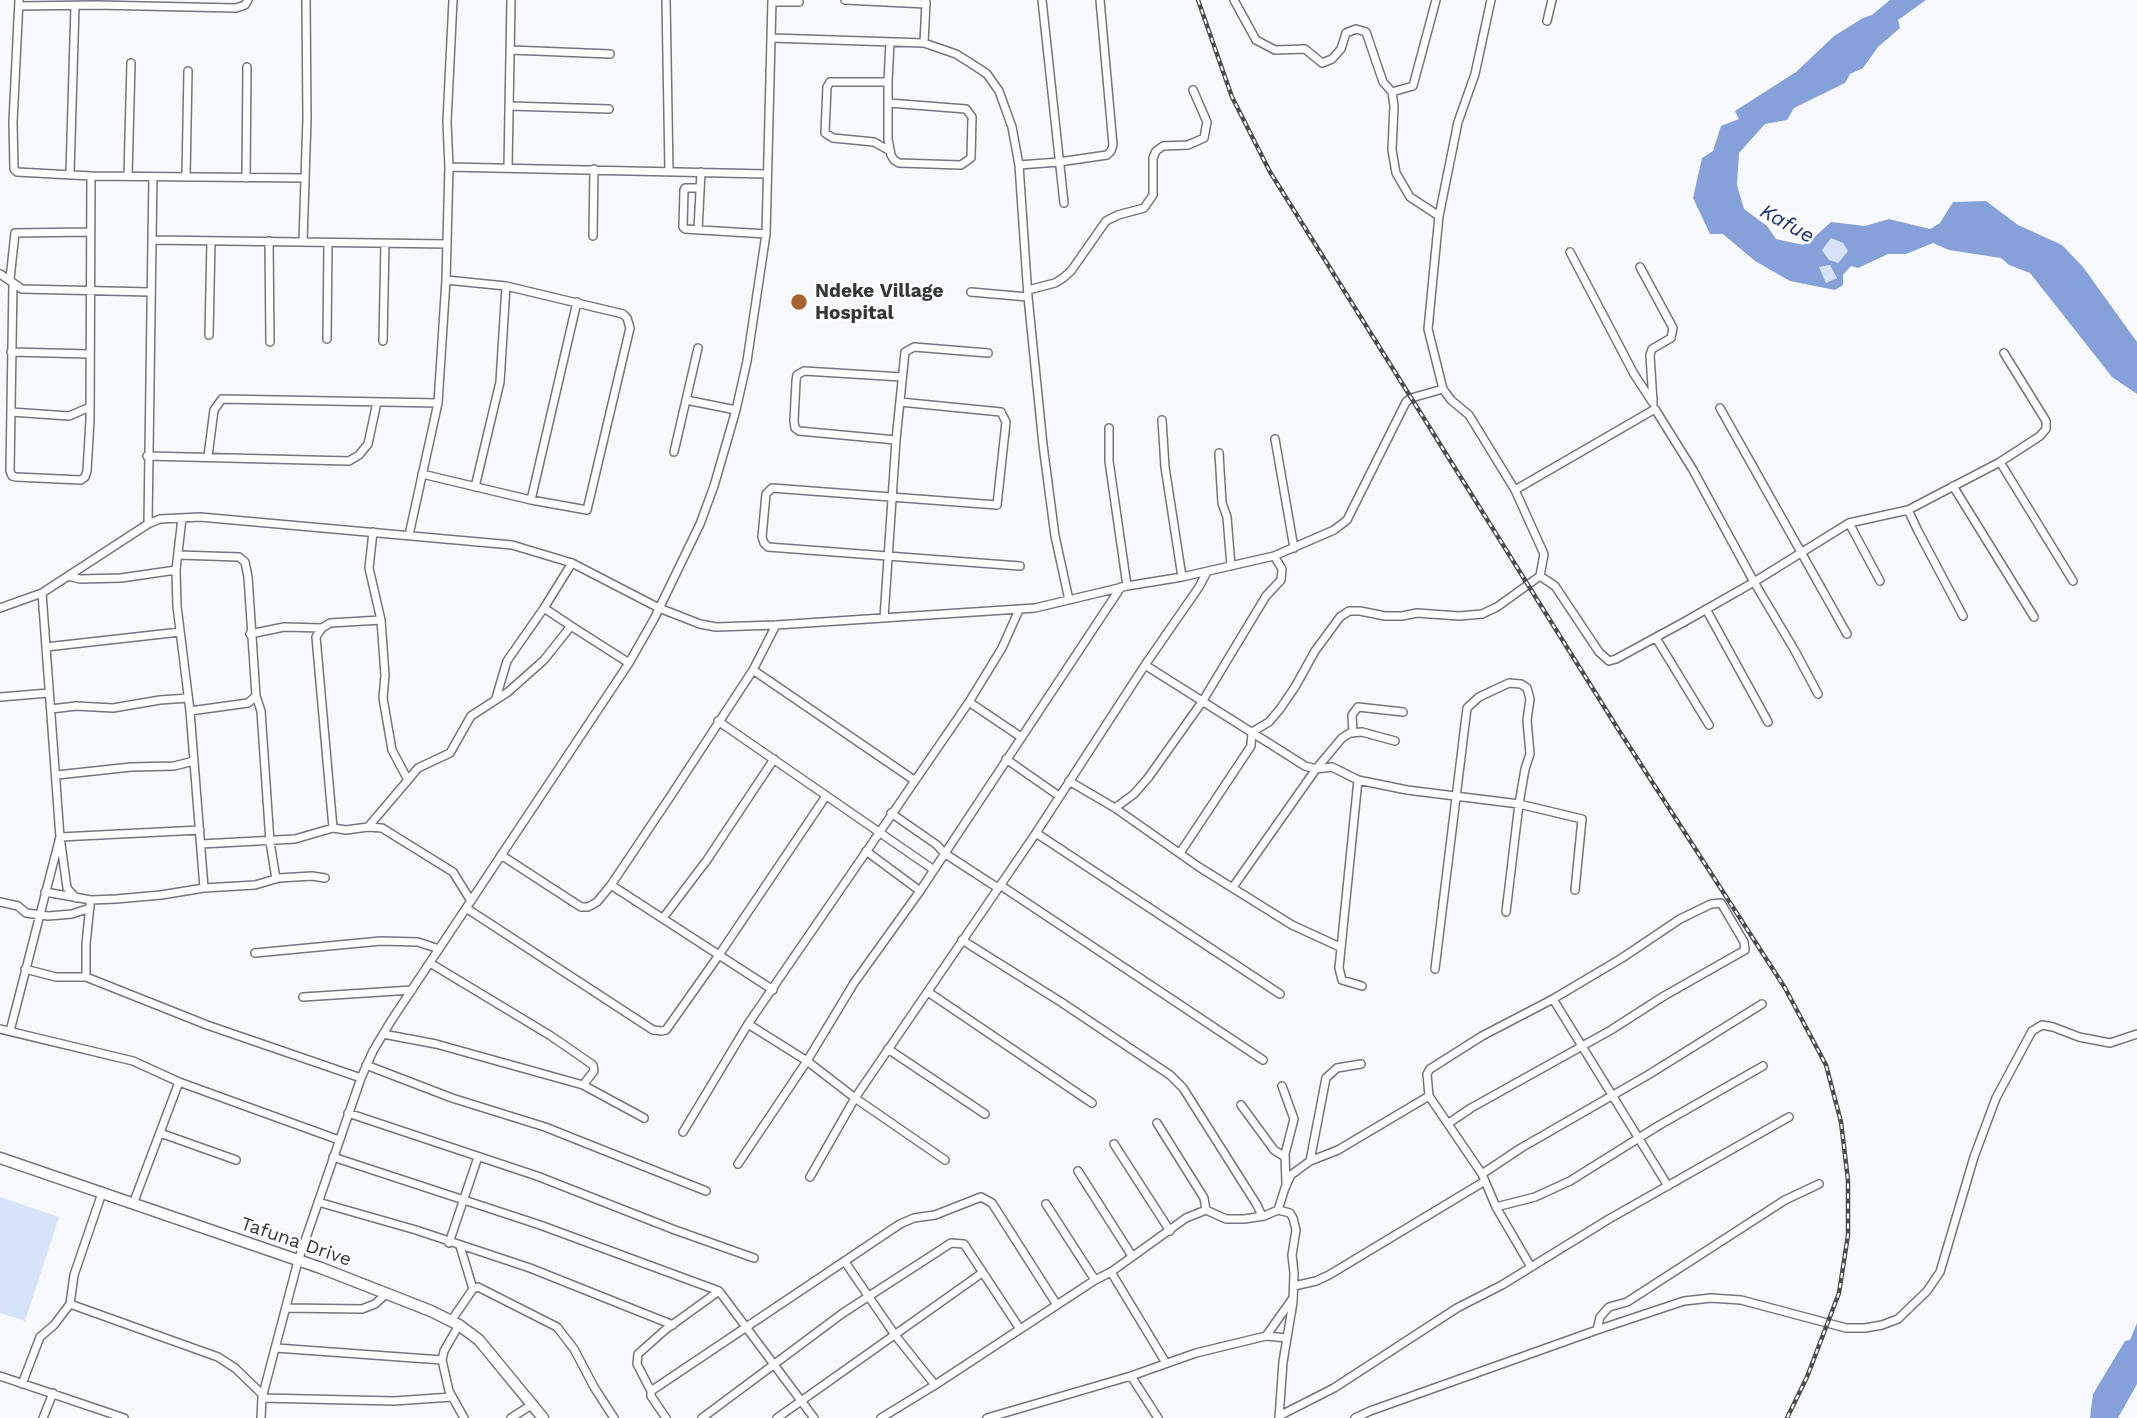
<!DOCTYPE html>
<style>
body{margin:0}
canvas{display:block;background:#f7f9fe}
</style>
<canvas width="2137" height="1418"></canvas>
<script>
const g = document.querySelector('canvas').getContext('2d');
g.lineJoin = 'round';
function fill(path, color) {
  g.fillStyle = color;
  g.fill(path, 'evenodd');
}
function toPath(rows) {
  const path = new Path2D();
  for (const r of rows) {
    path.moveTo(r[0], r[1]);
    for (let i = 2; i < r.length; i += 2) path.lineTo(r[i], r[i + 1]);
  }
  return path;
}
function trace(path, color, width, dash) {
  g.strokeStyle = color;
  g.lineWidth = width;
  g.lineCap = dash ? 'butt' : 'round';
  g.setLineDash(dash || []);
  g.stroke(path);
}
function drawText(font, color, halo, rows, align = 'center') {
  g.font = font + ' "Work Sans",sans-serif';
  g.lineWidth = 5;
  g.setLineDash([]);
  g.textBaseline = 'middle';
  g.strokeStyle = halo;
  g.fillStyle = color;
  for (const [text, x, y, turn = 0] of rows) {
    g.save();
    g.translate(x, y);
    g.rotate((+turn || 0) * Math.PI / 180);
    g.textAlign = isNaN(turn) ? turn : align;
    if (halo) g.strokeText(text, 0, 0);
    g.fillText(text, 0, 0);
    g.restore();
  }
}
fill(toPath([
 [1831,238,1843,243,1848,251,1838,263,1829,260,1822,249],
 [1830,265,1837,279,1826,284,1819,267],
 [0,1197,59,1217,25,1321,0,1313]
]), '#d7e3fb');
fill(toPath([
 [1890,0,1926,0,1898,20,1900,28,1878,47,1863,68,1850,74,1845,83,1794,108,1787,120,1765,124,1739,153,1737,185,1744,209,1767,226,1776,239,1803,245,1810,241,1831,222,1865,226,1889,219,1930,229,1940,223,1953,202,1986,201,2018,225,2062,245,2083,267,2137,342,2137,394,2112,377,2030,273,2009,265,2001,258,1949,250,1933,243,1906,254,1888,254,1858,268,1851,266,1843,275,1843,285,1835,290,1790,281,1755,261,1723,234,1710,234,1693,198,1702,158,1713,151,1721,126,1739,119,1735,111,1796,72,1834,36,1863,18,1872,15],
 [1831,238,1843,243,1848,251,1838,263,1829,260,1822,250],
 [1830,265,1837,278,1826,283,1819,267],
 [2137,1323,2137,1384,2118,1418,2090,1418,2093,1394,2125,1341,2130,1340]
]), '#86a0da');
const street = toPath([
 [19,0,13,122,14,169,17,172,91,176,304,178],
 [666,0,669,171],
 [845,0,926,4],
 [1042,0,1064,203],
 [1234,0,1256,40,1275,50,1305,49,1322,63,1332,59,1341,49,1346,33,1356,29,1366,32,1383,82,1392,92,1394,106,1392,150,1396,173,1410,197,1439,216],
 [772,2,799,2],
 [19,6,96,5,236,8,245,5,248,0],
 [1547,21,1552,0],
 [772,38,924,43,956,54,972,64,987,74,999,91,1012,127,1019,165,1028,297,1043,445,1055,536,1069,600],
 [924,43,926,2],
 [511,50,610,54],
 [888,82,830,82,827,87,825,133,833,138,874,142,890,151],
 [1392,92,1413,86,1436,0],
 [889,103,966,109,972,117,971,158,961,165,899,163,894,160,891,155,888,139,888,82,890,42],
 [509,106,609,109],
 [1019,165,1059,162,1107,155,1111,151,1113,145,1100,0],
 [449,167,767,174],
 [508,168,511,0],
 [70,173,75,6],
 [128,176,131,63],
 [186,177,188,71],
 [246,178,247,67],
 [700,188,685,188,684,190,683,227,685,229,766,234],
 [698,230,701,172],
 [593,236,594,169],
 [152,240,153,177],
 [269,241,270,342],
 [303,242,307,118,306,0],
 [1570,252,1634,374,1653,403],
 [1640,267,1673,328,1671,338,1652,349,1650,355,1653,402],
 [0,274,22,289,150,292],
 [10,279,15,233,89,232],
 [13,283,10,471,12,476,16,477,81,480,85,477,87,471,90,420,91,176],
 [1028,290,1055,283,1063,278,1071,271,1106,221,1118,215,1144,208,1153,195,1153,158,1156,151,1163,146,1188,145,1204,138,1207,122,1193,90],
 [971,292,1028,297],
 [209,335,211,241],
 [327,339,328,243],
 [383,341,385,244],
 [11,352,89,354],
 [1443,389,1428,329,1439,216,1458,122,1475,74,1491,0],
 [686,400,736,410],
 [900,402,1001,412,1006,422,997,505,772,488,766,494,762,537,764,543,768,547,1020,566],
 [1720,408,1847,634],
 [11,412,69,416,90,407],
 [1162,420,1165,467,1182,577],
 [1109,428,1109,461,1127,586],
 [1275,439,1294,548],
 [896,440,799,431,795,428,794,421,796,381,797,375,804,371,902,377],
 [674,452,698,348],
 [1219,453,1222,503,1227,517,1231,566],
 [147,456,349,461,359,455,368,444,377,402],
 [208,456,214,410,222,399,438,403],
 [2000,462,2073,581],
 [422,474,531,500,587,510,630,328,627,318,623,314,506,286,446,280],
 [1953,486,2034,617],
 [475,487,500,382,506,286],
 [1515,490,1544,554,1540,576,1555,586,1599,652,1609,661,1616,659,1684,622,1754,582,1795,651,1818,694],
 [531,500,577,302],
 [1908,510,1918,531,1963,616],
 [182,518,176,570,177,606,190,711,204,888],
 [1849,523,1880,581],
 [148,524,152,240,447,244],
 [409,535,438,403,446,280,449,167,447,122,453,0],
 [178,555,239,557,245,562,248,577,256,696,248,703,190,711],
 [68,576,80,579,121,578,176,570],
 [42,593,60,837,67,888,76,898],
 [0,608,42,593,148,524,160,519,200,517,512,545,572,563,659,608,700,624,716,627,776,625,1035,608,1127,586,1182,577,1274,556,1334,530,1347,520,1406,402,1411,398,1443,389,1451,400,1469,415,1515,490,1655,409,1693,470,1754,582,1849,523,1908,510,2000,462,2040,436,2046,429,2046,421,2004,353],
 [544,608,572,563],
 [1706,609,1768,722],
 [884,618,896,440,905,352,914,347,988,353],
 [250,634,284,627,322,628],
 [1656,638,1709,725],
 [46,647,180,632],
 [1145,665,1305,766,1316,769,1332,767,1358,780,1407,790,1519,804,1506,912],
 [753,670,914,780],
 [256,696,261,711,270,842,276,879],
 [0,697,49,693],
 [496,698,507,661,544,608,571,626],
 [969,702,1021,737],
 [51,709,76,706,113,708,160,700,188,698],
 [718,721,934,870],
 [1353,733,1352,715,1358,707,1403,712],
 [1006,759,1059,796],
 [57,775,131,767,174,766,194,761],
 [408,780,418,768,450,753,471,716,508,692,544,660,571,626,629,663],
 [1358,780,1339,968,1342,980,1362,986],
 [1069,781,1115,808,1199,867,1292,925,1340,947],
 [1115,808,1134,794,1148,778,1202,702,1266,596,1281,580,1282,569,1274,556],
 [891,813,937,845,944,853,998,888],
 [368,827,408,780,392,750,383,698,385,675,381,620,369,568,373,532],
 [333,828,316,637,322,628,330,623,381,620],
 [1036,833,1280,994],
 [201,844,295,839,333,828,346,830,368,827,382,828,453,872,471,901],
 [866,851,920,891],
 [1180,853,1251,746,1252,732,1269,722,1280,709,1295,687,1315,651,1340,617,1349,611,1360,611,1385,616,1402,616,1417,613,1459,616,1482,614,1497,607,1540,576],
 [501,855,581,907,588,907,597,902,611,885,670,797,753,670,776,625],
 [611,885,773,990],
 [1000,885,1263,1060],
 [1233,887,1316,769,1342,738,1350,733,1362,732,1395,741],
 [45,892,91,900,116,899,161,895,204,888,255,885,279,878,312,876,325,878],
 [0,902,18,906,26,913,48,916,72,914,90,908],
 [466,908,653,1030,662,1031,666,1030,719,955,826,796],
 [663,918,707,860,774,759],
 [962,940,1061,1002,1170,1075,1183,1088,1257,1205,1262,1216],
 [255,953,381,941,418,942,439,949],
 [430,963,551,1036,593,1065,594,1071,583,1085],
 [25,969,56,977,86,977,207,1025,361,1078],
 [1435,969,1467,708,1479,697,1509,683,1521,684,1527,688,1530,699,1527,720,1530,754,1525,769,1519,804,1582,819,1575,890],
 [86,977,86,944,90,905],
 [928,992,1092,1103],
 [303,997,412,990],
 [1553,999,1668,1186],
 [748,1024,807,1061,855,1098,945,1160],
 [0,1029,133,1061,179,1082,339,1140],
 [10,1031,60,837,200,830],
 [383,1034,436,1044,583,1085,644,1118],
 [888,1049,985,1114],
 [366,1065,452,1098,545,1127,706,1191],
 [1282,1086,1294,1119,1285,1154,1286,1183],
 [1241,1105,1274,1150,1285,1157],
 [348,1113,537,1176,675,1230,754,1258],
 [1157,1123,1204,1198,1206,1210],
 [1449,1123,1471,1108,1611,1030,1664,996,1745,950,1744,942,1721,903,1711,904,1680,919,1622,958,1553,999,1482,1036,1430,1069,1427,1074,1429,1096,1482,1174],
 [683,1132,748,1024,969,702,1002,648,1019,610],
 [160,1133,236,1160],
 [1114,1144,1170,1231],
 [333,1157,540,1225,719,1291,814,1418],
 [1310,1161,1326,1078,1337,1068,1361,1064],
 [738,1164,807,1061,854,983,920,891,1121,587],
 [1078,1171,1132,1256],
 [810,1177,855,1098,1036,833,1145,665,1199,587,1207,572],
 [318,1202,416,1230,530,1268,673,1325],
 [133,1204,179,1082],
 [1046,1204,1095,1280],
 [1496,1207,1535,1197,1570,1181,1658,1126,1763,1066],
 [1278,1210,1285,1188,1291,1175,1310,1161,1338,1150,1429,1096],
 [449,1243,478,1157],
 [460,1246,473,1289],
 [845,1262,895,1335,935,1385],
 [1531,1267,1496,1207,1482,1174,1521,1148,1648,1075,1762,1004],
 [1111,1272,1166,1363],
 [1294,1286,1316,1281,1329,1275,1485,1181],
 [70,1304,218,1357,235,1368,263,1395],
 [286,1308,362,1309,375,1304,387,1293],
 [451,1321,473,1289,478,1287,557,1327,574,1349,594,1387,614,1418],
 [459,1325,444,1351,442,1360,449,1391,464,1418],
 [1597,1330,1600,1317,1609,1307,1627,1302,1785,1200,1819,1184],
 [1266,1336,1293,1298],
 [276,1348,442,1360],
 [0,1376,124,1418],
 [1131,1376,1158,1418],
 [22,1384,40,1337,54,1325,70,1304,74,1275,102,1193],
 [651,1391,637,1364,638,1354,665,1330,719,1291],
 [262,1398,394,1401,452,1397],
 [1279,1416,1334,1388,1457,1308,1502,1285,1609,1219,1789,1117],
 [43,1418,53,1393],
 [261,1418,262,1398,298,1261,361,1078,373,1051,391,1021,629,663,654,619,700,524,714,486,736,410,747,361,766,234,772,0],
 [511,1418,533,1404],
 [666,1418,651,1396,651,1391,900,1224,914,1218,935,1215,981,1197,992,1203,1057,1305],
 [702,1418,843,1313,951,1243,964,1244,1020,1329],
 [777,1418,982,1273],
 [881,1418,935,1385,1095,1280,1111,1272,1186,1218,1206,1210,1226,1219,1244,1219,1264,1216,1278,1210,1290,1213,1293,1218,1296,1230,1292,1255,1294,1273,1293,1302,1283,1362,1279,1418],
 [987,1418,1131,1376,1196,1353,1266,1336,1287,1338],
 [1355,1418,1370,1411,1597,1330,1684,1301,1711,1298,1741,1300,1846,1328,1865,1328,1882,1325,1898,1319,1927,1291,1940,1272,1974,1157,1996,1098,2032,1031,2042,1025,2053,1027,2079,1037,2110,1043,2137,1034]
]);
const secondary = toPath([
 [0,1158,321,1268,431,1311,459,1325,479,1340,543,1418]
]);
trace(street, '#73767e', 10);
trace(secondary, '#73767e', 13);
trace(street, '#fff', 7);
trace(secondary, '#fff', 10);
const rail = toPath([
 [1198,0,1232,97,1270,172,1618,729,1785,988,1826,1065,1841,1122,1848,1180,1848,1235,1839,1293,1807,1377,1787,1418]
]);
trace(rail, '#4a4c50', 4.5);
trace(rail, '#fff', 2, [5]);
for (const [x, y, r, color] of [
 [799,302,9,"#a66331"]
]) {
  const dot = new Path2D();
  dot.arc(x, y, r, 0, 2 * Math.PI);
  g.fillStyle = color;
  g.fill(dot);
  trace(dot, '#fff', 2.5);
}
drawText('bold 19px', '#36373b', '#fff', [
 ["Ndeke Village",815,291],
 ["Hospital",815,313]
], 'left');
drawText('19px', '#36373b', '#fff', [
 ["Tafuna Drive",296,1242,19]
]);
drawText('italic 21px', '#1a3175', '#fff', [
 ["Kafue",1787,224,29]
]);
</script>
